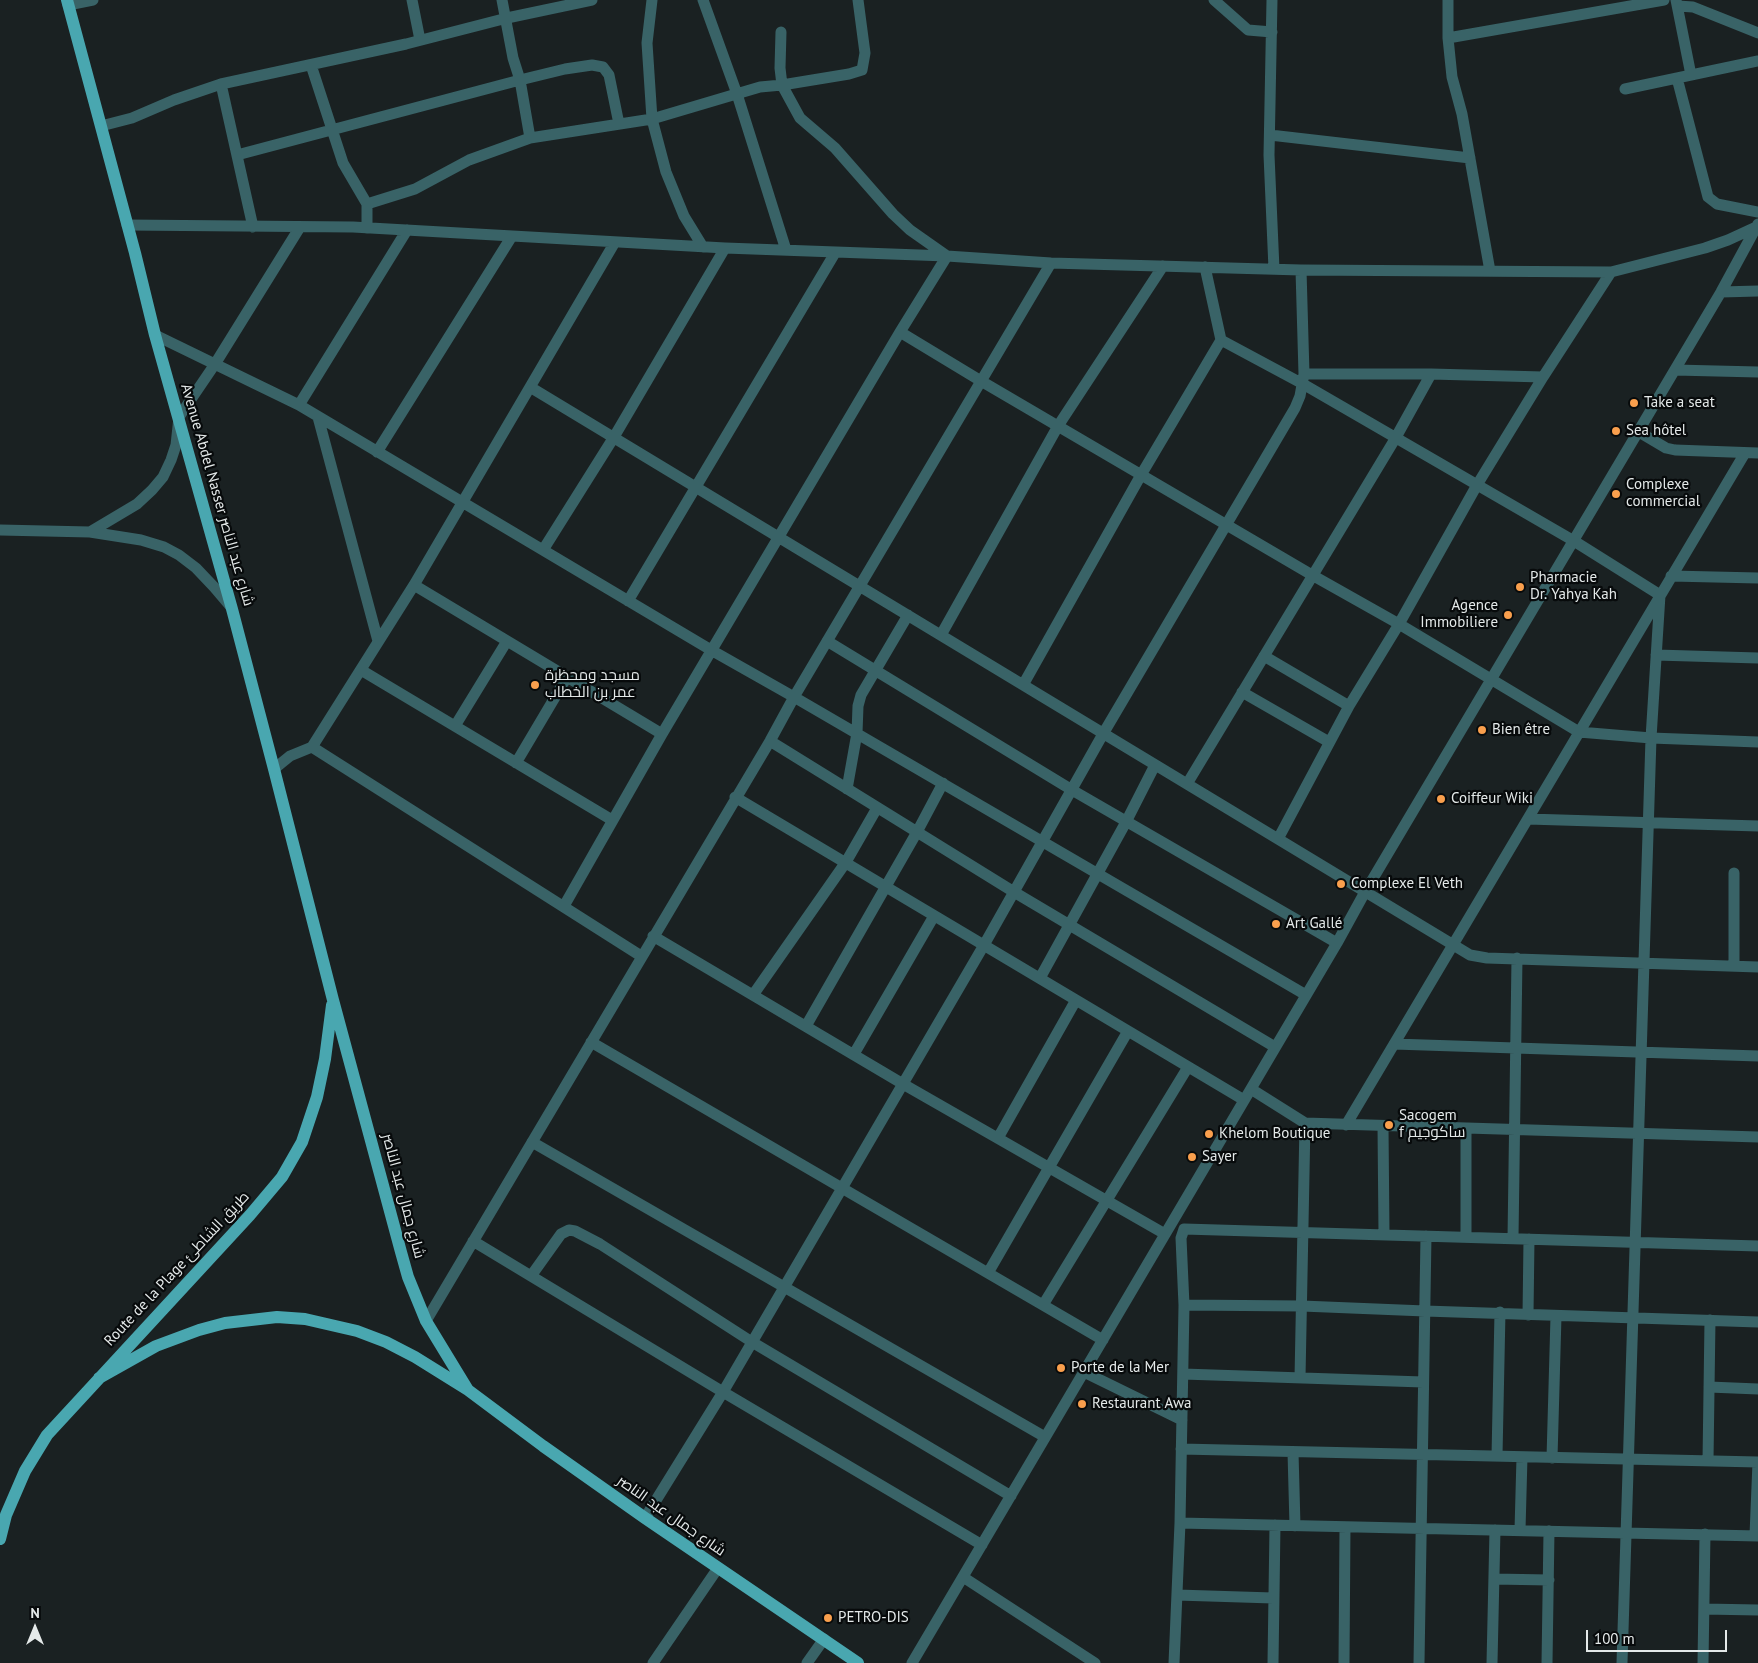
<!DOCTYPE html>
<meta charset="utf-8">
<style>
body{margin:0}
#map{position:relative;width:1758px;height:1663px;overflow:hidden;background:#1a2122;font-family:"PT Sans",sans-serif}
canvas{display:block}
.north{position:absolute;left:10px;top:1603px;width:50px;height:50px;-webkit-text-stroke:4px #070a0b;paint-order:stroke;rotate:0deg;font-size:14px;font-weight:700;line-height:20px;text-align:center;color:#e4e9e9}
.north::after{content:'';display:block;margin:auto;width:18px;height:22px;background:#e4e9e9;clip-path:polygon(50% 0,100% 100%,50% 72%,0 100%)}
.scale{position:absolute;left:1586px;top:1630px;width:141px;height:22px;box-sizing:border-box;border:2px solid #e4e9e9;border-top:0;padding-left:6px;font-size:15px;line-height:18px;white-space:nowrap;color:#e4e9e9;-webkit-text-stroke:4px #070a0b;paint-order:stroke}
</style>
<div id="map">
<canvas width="1758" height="1663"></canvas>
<div class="north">N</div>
<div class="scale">100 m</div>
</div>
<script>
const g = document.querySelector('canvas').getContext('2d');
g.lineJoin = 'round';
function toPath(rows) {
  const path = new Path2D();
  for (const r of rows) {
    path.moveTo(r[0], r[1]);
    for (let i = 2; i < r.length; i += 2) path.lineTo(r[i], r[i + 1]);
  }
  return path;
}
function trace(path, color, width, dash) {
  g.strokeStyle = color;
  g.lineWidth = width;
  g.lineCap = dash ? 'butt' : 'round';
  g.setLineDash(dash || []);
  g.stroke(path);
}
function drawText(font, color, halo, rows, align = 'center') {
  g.font = font + ' "PT Sans",Cairo,sans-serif';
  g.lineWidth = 4.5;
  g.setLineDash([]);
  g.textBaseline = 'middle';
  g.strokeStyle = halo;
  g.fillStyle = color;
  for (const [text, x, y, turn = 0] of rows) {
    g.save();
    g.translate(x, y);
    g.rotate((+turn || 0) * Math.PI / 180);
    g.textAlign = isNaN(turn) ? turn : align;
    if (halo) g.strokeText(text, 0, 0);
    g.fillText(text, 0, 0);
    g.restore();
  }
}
trace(toPath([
 [412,0,420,40],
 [502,0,513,58,520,80,530,138,652,119,666,172,684,216,703,247],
 [652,0,647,43,652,119,760,87,782,85,800,118,835,148,893,214,910,230,947,256],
 [703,0,737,94,786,250],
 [1214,0,1248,30,1272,32],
 [1272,0,1269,155,1274,269],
 [1448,0,1448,38,1452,77,1462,114,1490,271],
 [1676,0,1691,75],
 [68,5,93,0],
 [1678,6,1693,7,1758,33],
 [781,32,780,68,782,85,849,74,862,70,865,53,858,0],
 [1448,38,1664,0],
 [311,65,343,163,367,204],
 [1677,78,1708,197,1717,204,1758,212],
 [221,84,253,227],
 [1625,89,1758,61],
 [101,126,132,118,174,100,221,84,406,44,507,18,592,0],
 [1270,135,1470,158],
 [237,155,520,80,565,69,592,65,603,67,609,75,619,124],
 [127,225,353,227,725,248,947,256,1051,263,1301,270,1611,272,1705,248,1728,240,1754,228],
 [367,228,367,204,415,189,469,160,530,138],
 [1721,292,1758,291],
 [900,332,981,381,1312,575,1399,624,1579,732,1651,738,1758,742],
 [155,335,299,405,711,650,794,697,1306,995],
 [1221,340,1303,384,1574,541,1660,595,1651,738,1622,1663],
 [1675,370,1758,372],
 [1304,374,1431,374,1543,377],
 [530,387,1470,955,1487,958,1758,967],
 [299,405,407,230],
 [318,417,378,641],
 [1639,432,1666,448,1675,450,1758,453],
 [377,452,512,236],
 [0,530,90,532,141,540,164,547,179,555,196,568,214,587,231,607],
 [90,532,137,504,152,490,163,477,171,460,176,445,179,417,215,364,300,227],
 [543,550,614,437,725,248],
 [1671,576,1758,578],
 [414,585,662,734],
 [628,601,835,253],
 [941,635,1058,426,1163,266],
 [827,641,1072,790,1337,943],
 [1656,655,1758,658],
 [1264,656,1349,706],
 [361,670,612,820],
 [1023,685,1141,475,1221,340,1205,267],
 [1242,692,1329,742],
 [455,726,507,641],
 [770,741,1014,892,1275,1047],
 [312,747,641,956],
 [516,763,567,677],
 [274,769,290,756,312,747,414,585,615,242],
 [1187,784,1395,439,1431,374],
 [847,789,857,733,858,706,861,695,908,615],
 [735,797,1244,1100],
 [1528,819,1758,826],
 [1278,839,1349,706,1399,624,1477,485,1543,377,1611,272],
 [1734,873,1734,966],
 [564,906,662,734,900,332,947,256],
 [653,936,903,1084,1165,1234],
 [1040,978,1126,822,1155,765],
 [753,995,846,862,877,808],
 [806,1026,917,832,943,783],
 [591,1042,1103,1340],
 [1394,1044,1758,1056],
 [854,1054,934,916],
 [1251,1089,1305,1123,1758,1137],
 [1346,1125,1745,453],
 [1383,1126,1384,1234],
 [1466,1128,1466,1237],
 [998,1138,1076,1000],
 [532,1142,1045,1437],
 [1513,1238,1517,958],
 [473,1241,723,1392,982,1545],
 [988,1273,1128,1031],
 [531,1276,561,1234,569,1230,575,1231,600,1244,752,1342,1011,1496],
 [1043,1305,1188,1067],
 [1184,1305,1302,1306,1425,1311,1758,1322],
 [1528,1315,1529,1239],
 [426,1321,770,741,794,697,1051,263],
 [1084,1372,1182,1420],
 [1183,1374,1423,1382],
 [1300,1378,1305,1123],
 [1709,1387,1758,1389],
 [1181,1449,1758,1462],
 [1293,1452,1295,1526],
 [1497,1456,1500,1312],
 [1552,1458,1556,1316],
 [1708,1461,1710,1320],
 [645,1518,723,1392,984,945,1103,734,1295,408,1300,396,1304,374,1301,270],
 [1180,1523,1758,1536],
 [1520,1530,1522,1457],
 [1755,1535,1758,1462],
 [963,1577,1095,1663],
 [1494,1579,1549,1580],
 [1177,1595,1273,1598],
 [1704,1609,1758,1610],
 [653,1663,718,1568],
 [807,1663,824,1639],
 [912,1663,1337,943,1365,892,1721,292,1758,224],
 [1174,1663,1180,1523,1184,1305,1181,1238,1184,1229,1758,1246],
 [1273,1663,1275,1525],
 [1344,1663,1345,1527],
 [1419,1663,1426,1236],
 [1492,1663,1495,1530],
 [1547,1663,1549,1531],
 [1703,1663,1705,1534]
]), '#396367', 11);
trace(toPath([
 [67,0,135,253,155,335,232,609,274,769,333,1000,401,1252,408,1277,426,1321,468,1390],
 [99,1378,156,1346,199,1330,225,1323,277,1317,305,1319,357,1331,386,1342,415,1357,468,1390,543,1446,645,1518,858,1663],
 [0,1539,6,1515,25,1471,47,1435,250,1215,282,1177,302,1142,317,1097,325,1059,332,1005]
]), '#49a7b0', 12);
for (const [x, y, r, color] of [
 [1634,403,5,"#f99f4d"],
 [1616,431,5,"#f99f4d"],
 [1616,494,5,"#f99f4d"],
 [1520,587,5,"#f99f4d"],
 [1508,615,5,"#f99f4d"],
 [535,685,5,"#f99f4d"],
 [1482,730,5,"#f99f4d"],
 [1441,799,5,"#f99f4d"],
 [1341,884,5,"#f99f4d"],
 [1276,924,5,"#f99f4d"],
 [1389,1125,5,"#f99f4d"],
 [1209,1134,5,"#f99f4d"],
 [1192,1157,5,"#f99f4d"],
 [1061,1368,5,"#f99f4d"],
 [1082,1404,5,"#f99f4d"],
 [828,1618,5,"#f99f4d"]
]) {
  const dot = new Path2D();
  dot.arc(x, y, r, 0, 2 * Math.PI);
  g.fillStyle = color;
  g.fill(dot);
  trace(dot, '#070a0b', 2);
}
drawText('15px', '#e4e9e9', '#070a0b', [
 ["Take a seat",1644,403],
 ["Sea hôtel",1626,431],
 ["Complexe",1626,485],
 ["commercial",1626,502],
 ["Pharmacie",1530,578],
 ["Dr. Yahya Kah",1530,595],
 ["Agence",1498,606,"right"],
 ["Immobiliere",1498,623,"right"],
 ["مسجد ومحظرة",545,676],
 ["عمر بن الخطاب",545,693],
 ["Bien être",1492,730],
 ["Coiffeur Wiki",1451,799],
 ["Complexe El Veth",1351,884],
 ["Art Gallé",1286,924],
 ["Sacogem",1399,1116],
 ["f ساكوجيم",1399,1133],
 ["Khelom Boutique",1219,1134],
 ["Sayer",1202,1157],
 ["Porte de la Mer",1071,1368],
 ["Restaurant Awa",1092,1404],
 ["PETRO-DIS",838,1618]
], 'left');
drawText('15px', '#e4e9e9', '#070a0b', [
 ["Avenue Abdel Nasser شارع عبد الناصر",217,495,74],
 ["شارع جمال عبد الناصر",403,1196,75],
 ["Route de la Plage طريق الشاطئ",177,1269,-47],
 ["شارع جمال عبد الناصر",671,1516,35]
]);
</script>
